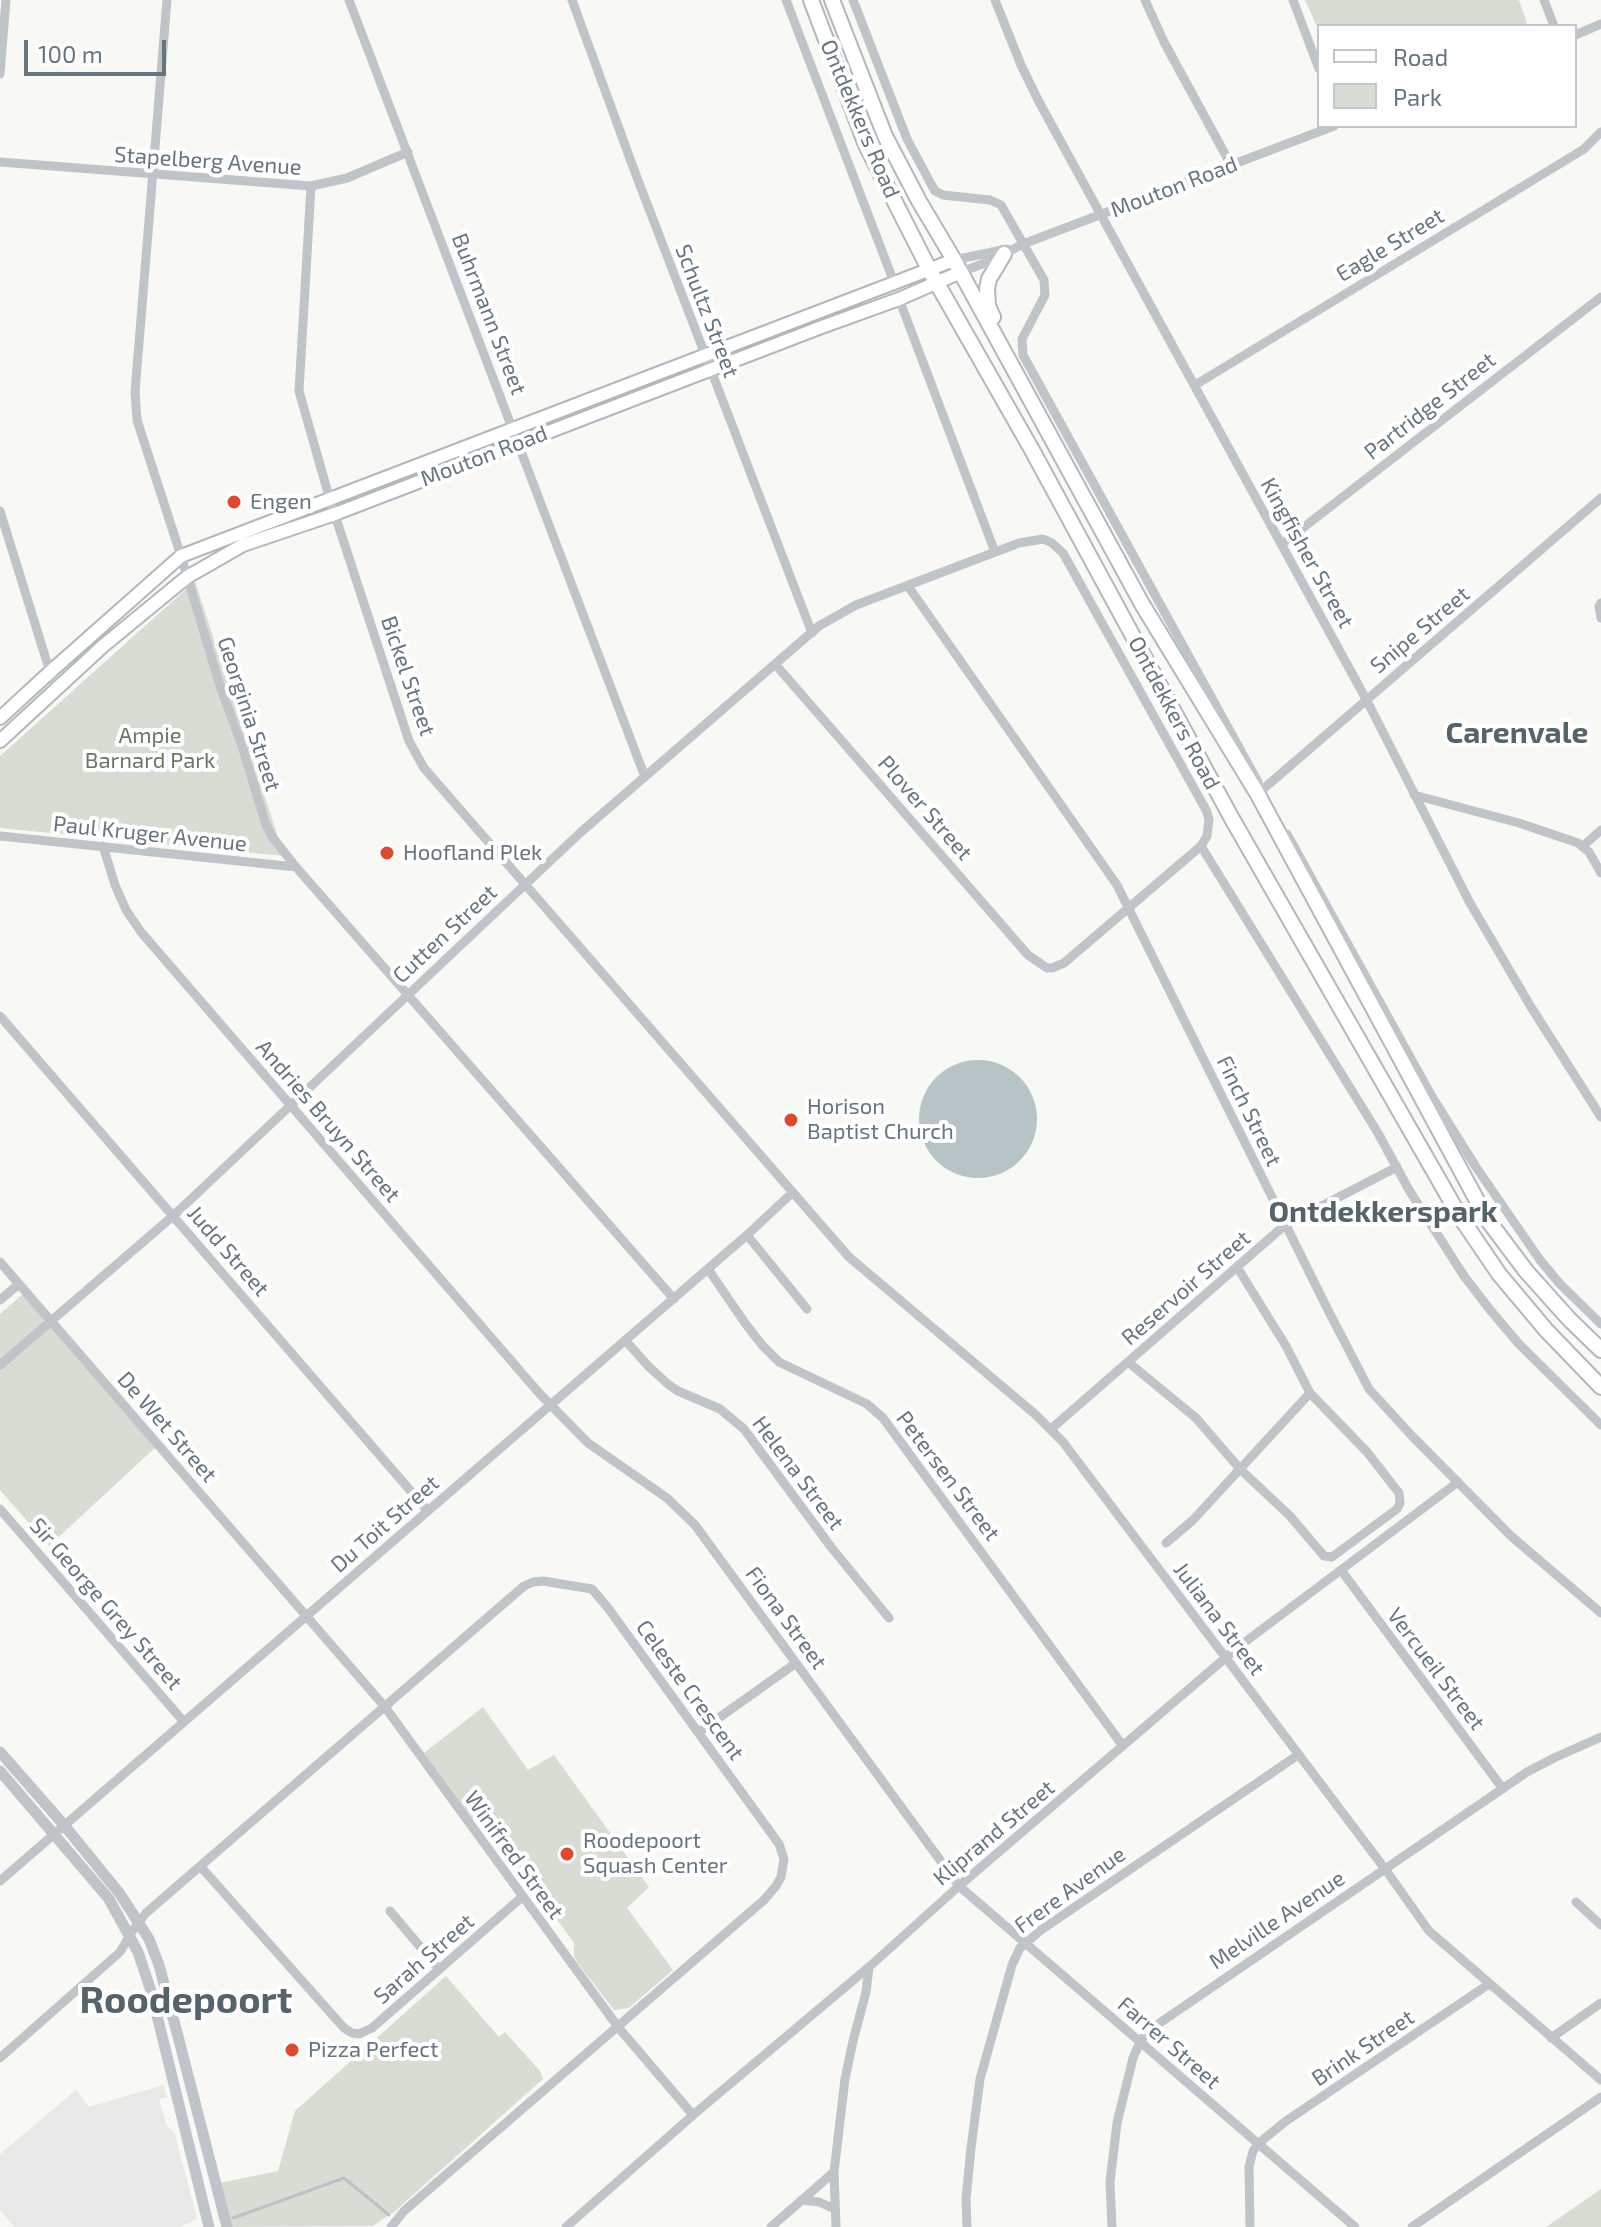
<!DOCTYPE html>
<style>
body{margin:0}
#map{position:relative;width:1601px;height:2227px;overflow:hidden;background:#f8f8f5;font-family:"Exo 2",sans-serif}
canvas{display:block}
.legend{position:absolute;left:1317px;top:24px;width:260px;height:104px;box-sizing:border-box;background:#fff;border:2px solid #c1c8cc;margin:0;padding:10px 14px;list-style:none;font-size:24px;color:#64767f}
.legend li{display:flex;align-items:center;gap:16px;height:40px}
.legend b{width:40px;border:2px solid #c1c8cc}
.scale{position:absolute;left:24px;top:40px;width:142px;height:36px;box-sizing:border-box;border:4px solid #64767f;border-top:0;padding-left:10px;font-size:24px;line-height:28px;white-space:nowrap;color:#64767f;-webkit-text-stroke:6px #fff;paint-order:stroke}
</style>
<div id="map">
<canvas width="1601" height="2227"></canvas>
<ul class="legend">
<li><b style="height:10px;background:#fff"></b>Road</li>
<li><b style="height:22px;background:#d8ddd4"></b>Park</li>
</ul>
<div class="scale">100 m</div>
</div>
<script>
const g = document.querySelector('canvas').getContext('2d');
g.lineJoin = 'round';
function fill(path, color) {
  g.fillStyle = color;
  g.fill(path, 'evenodd');
}
function toPath(rows) {
  const path = new Path2D();
  for (const r of rows) {
    if (r.length === 3) {
      path.moveTo(r[0] + r[2], r[1]);
      path.arc(r[0], r[1], r[2], 0, 2 * Math.PI);
      continue;
    }
    path.moveTo(r[0], r[1]);
    for (let i = 2; i < r.length; i += 2) path.lineTo(r[i], r[i + 1]);
  }
  return path;
}
function trace(path, color, width, dash) {
  g.strokeStyle = color;
  g.lineWidth = width;
  g.lineCap = dash ? 'butt' : 'round';
  g.setLineDash(dash || []);
  g.stroke(path);
}
function drawText(font, color, halo, rows, align = 'center') {
  g.font = font + ' "Exo 2",sans-serif';
  g.lineWidth = 8;
  g.setLineDash([]);
  g.textBaseline = 'middle';
  g.strokeStyle = halo;
  g.fillStyle = color;
  for (const [text, x, y, turn = 0] of rows) {
    g.save();
    g.translate(x, y);
    g.rotate((+turn || 0) * Math.PI / 180);
    g.textAlign = isNaN(turn) ? turn : align;
    if (halo) g.strokeText(text, 0, 0);
    g.fillText(text, 0, 0);
    g.restore();
  }
}
fill(toPath([
 [164,2085,167,2097,159,2099,166,2124,175,2134,197,2219,180,2227,14,2227,0,2210,0,2154,76,2090,89,2107]
]), '#e9e9e8');
fill(toPath([
 [1305,0,1519,0,1527,23,1520,26,1319,26,1319,31],
 [195,581,284,856,0,828,0,756],
 [24,1293,157,1446,49,1546,0,1490,0,1314],
 [483,1707,528,1770,554,1755,649,1887,627,1908,673,1970,629,2008,614,2010,577,1962,574,1957,574,1943,480,1814,472,1820,424,1753],
 [446,1976,499,2037,505,2032,540,2071,543,2079,394,2212,373,2226,232,2227,219,2183,278,2171,295,2111],
 [1601,2189,1601,2227,1546,2227]
]), '#d8ddd4');
fill(toPath([
 [978,1119,59]
]), '#b6c4c7');
trace(toPath([
 [233,2218,344,2178,389,2215]
]), '#b6c4c7', 3);
const secondary = toPath([
 [0,718,50,672,181,556,954,260],
 [0,741,103,646,187,577,243,545,335,514,819,328,899,299,961,272]
]);
const primary = toPath([
 [811,0,866,145,930,271,1032,450,1231,817,1459,1215,1499,1274,1546,1330,1601,1387],
 [832,0,885,136,919,201,954,260,1142,604,1257,793,1487,1219,1526,1271,1569,1319,1601,1350],
 [993,317,988,306,987,289,989,279,1004,254]
]);
trace(secondary, '#b1b8bb', 16);
trace(primary, '#b2b8bb', 18);
trace(toPath([
 [167,0,135,392,137,420,181,556,221,689,242,746,266,825,273,838,296,867,674,1299],
 [349,0,645,777],
 [572,0,636,175,812,633],
 [786,0,895,285],
 [853,0,907,139,931,184,935,191,943,195,990,200,1001,205,1044,280,1045,295,1022,339,1023,355,1258,782],
 [995,0,1021,65,1038,100,1366,699,1470,903,1531,1007,1601,1117],
 [1145,0,1164,42,1231,165],
 [1293,0,1319,69],
 [1544,0,1554,26],
 [1575,35,1601,24],
 [0,74,6,0],
 [0,162,311,186,347,178,408,152],
 [311,186,299,391,330,500,409,741,424,768,849,1257,1036,1415,1063,1442,1385,1869,1429,1931,1601,2080],
 [954,260,1007,249],
 [961,272,993,260,1023,244,1334,126],
 [899,299,995,552],
 [1195,385,1571,157,1584,149,1601,132],
 [0,511,50,672,57,687],
 [1282,544,1601,297],
 [908,586,1117,885,1329,1312,1369,1389,1412,1436,1511,1536,1601,1613],
 [1601,603,1599,606,1601,618],
 [1262,790,1601,498],
 [1414,795,1519,823,1578,843,1589,852,1601,873],
 [1287,834,1431,1095,1476,1167,1540,1260,1560,1284,1601,1324],
 [0,836,296,867],
 [103,846,115,885,126,910,141,932,539,1393,588,1443,667,1498,695,1525,959,1886,1355,2227],
 [1201,846,1378,1133,1409,1190,1464,1276,1491,1311,1519,1344,1601,1425],
 [1583,846,1601,830],
 [0,1016,428,1511],
 [747,1235,807,1309],
 [0,1262,385,1707,618,2027,693,2115],
 [708,1269,745,1323,762,1345,779,1362,867,1404,883,1418,1123,1746],
 [0,1300,19,1284],
 [625,1340,649,1367,669,1385,678,1391,720,1409,744,1429,831,1547,889,1618],
 [1128,1362,1196,1418,1240,1469,1290,1516,1324,1556,1332,1557,1397,1509,1400,1503,1399,1493,1367,1452,1310,1393,1286,1346,1237,1267],
 [0,1365,173,1216,581,832,708,722,819,626,856,605,1019,543,1043,539,1052,543,1063,553,1206,810,1209,819,1207,836,1201,846,1064,963,1052,968,1047,968,1028,955,775,664],
 [1051,1429,1285,1225,1397,1167],
 [0,1509,184,1722],
 [1166,1543,1193,1520,1310,1393],
 [1341,1570,1503,1789],
 [699,1732,796,1663],
 [201,1867,344,2028,352,2033,359,2034,372,2028,522,1897],
 [0,1881,747,1235,792,1193],
 [1576,1902,1601,1925],
 [390,1911,439,1969],
 [1551,2038,1601,2003],
 [0,2058,120,1952,135,1927,146,1913,524,1586,533,1582,543,1581,592,1589,608,1608,779,1844,784,1859,781,1877,776,1886,764,1900,404,2211,391,2227],
 [802,2200,819,2202,835,2209],
 [566,2227,693,2115,869,1967,959,1886,1237,1648,1458,1482],
 [771,2227,834,2172],
 [836,2227,834,2172,845,2079,853,2041,866,1992,869,1967],
 [967,2227,966,2199,971,2148,980,2079,1012,1965,1020,1948,1041,1930,1298,1755],
 [1112,2227,1110,2182,1117,2123,1133,2058,1140,2042,1148,2031,1527,1772,1556,1757,1601,1737],
 [1250,2227,1249,2167,1253,2151,1259,2143,1286,2121,1489,1984],
 [1412,2227,1601,2097]
]), '#bec4c7', 9);
trace(toPath([
 [0,1752,64,1825,120,1894,149,1939,159,1965,180,2044,227,2227],
 [0,1771,109,1899,138,1952,151,1991,209,2227]
]), '#bec4c7', 11);
trace(secondary, '#fff', 12);
trace(primary, '#fff', 14);
for (const [x, y, r, color] of [
 [234,502,8,"#df472e"],
 [387,853,8,"#df472e"],
 [791,1120,8,"#df472e"],
 [567,1854,8,"#df472e"],
 [292,2050,8,"#df472e"]
]) {
  const dot = new Path2D();
  dot.arc(x, y, r, 0, 2 * Math.PI);
  g.fillStyle = color;
  g.fill(dot);
  trace(dot, '#fff', 3);
}
drawText('22px', '#64767f', '#fff', [
 ["Ontdekkers Road",860,119,67],
 ["Stapelberg Avenue",208,161,4],
 ["Mouton Road",1174,187,-21],
 ["Eagle Street",1390,245,-31],
 ["Schultz Street",707,311,69],
 ["Buhrmann Street",489,314,69],
 ["Partridge Street",1430,406,-38],
 ["Mouton Road",484,456,-21],
 ["Kingfisher Street",1307,553,61],
 ["Snipe Street",1420,630,-40],
 ["Bickel Street",408,676,71],
 ["Ontdekkers Road",1174,713,62],
 ["Georginia Street",249,714,72],
 ["Plover Street",925,808,49],
 ["Paul Kruger Avenue",150,834,6],
 ["Cutten Street",445,934,-43],
 ["Finch Street",1249,1111,64],
 ["Andries Bruyn Street",328,1121,49],
 ["Judd Street",228,1251,49],
 ["Reservoir Street",1186,1288,-41],
 ["De Wet Street",167,1427,49],
 ["Helena Street",798,1473,53],
 ["Petersen Street",948,1476,53],
 ["Du Toit Street",385,1524,-41],
 ["Sir George Grey Street",106,1604,49],
 ["Fiona Street",786,1618,54],
 ["Juliana Street",1219,1619,53],
 ["Vercueil Street",1436,1669,53],
 ["Celeste Crescent",690,1690,54],
 ["Kliprand Street",994,1833,-40],
 ["Winifred Street",514,1855,54],
 ["Frere Avenue",1070,1890,-36],
 ["Melville Avenue",1277,1920,-34],
 ["Sarah Street",424,1959,-41],
 ["Farrer Street",1169,2043,41],
 ["Brink Street",1363,2048,-34]
]);
drawText('22px', '#64767f', '#fff', [
 ["Engen",250,502],
 ["Hoofland Plek",403,853],
 ["Horison",807,1107],
 ["Baptist Church",807,1132],
 ["Roodepoort",583,1841],
 ["Squash Center",583,1866],
 ["Pizza Perfect",308,2050]
], 'left');
drawText('22px', '#687862', '#fff', [
 ["Ampie",150,736],
 ["Barnard Park",150,761]
]);
drawText('bold 30px', '#55636b', '#fff', [
 ["Carenvale",1517,733],
 ["Ontdekkerspark",1383,1212]
]);
drawText('bold 38px', '#55636b', '#fff', [
 ["Roodepoort",186,2000]
]);
</script>
